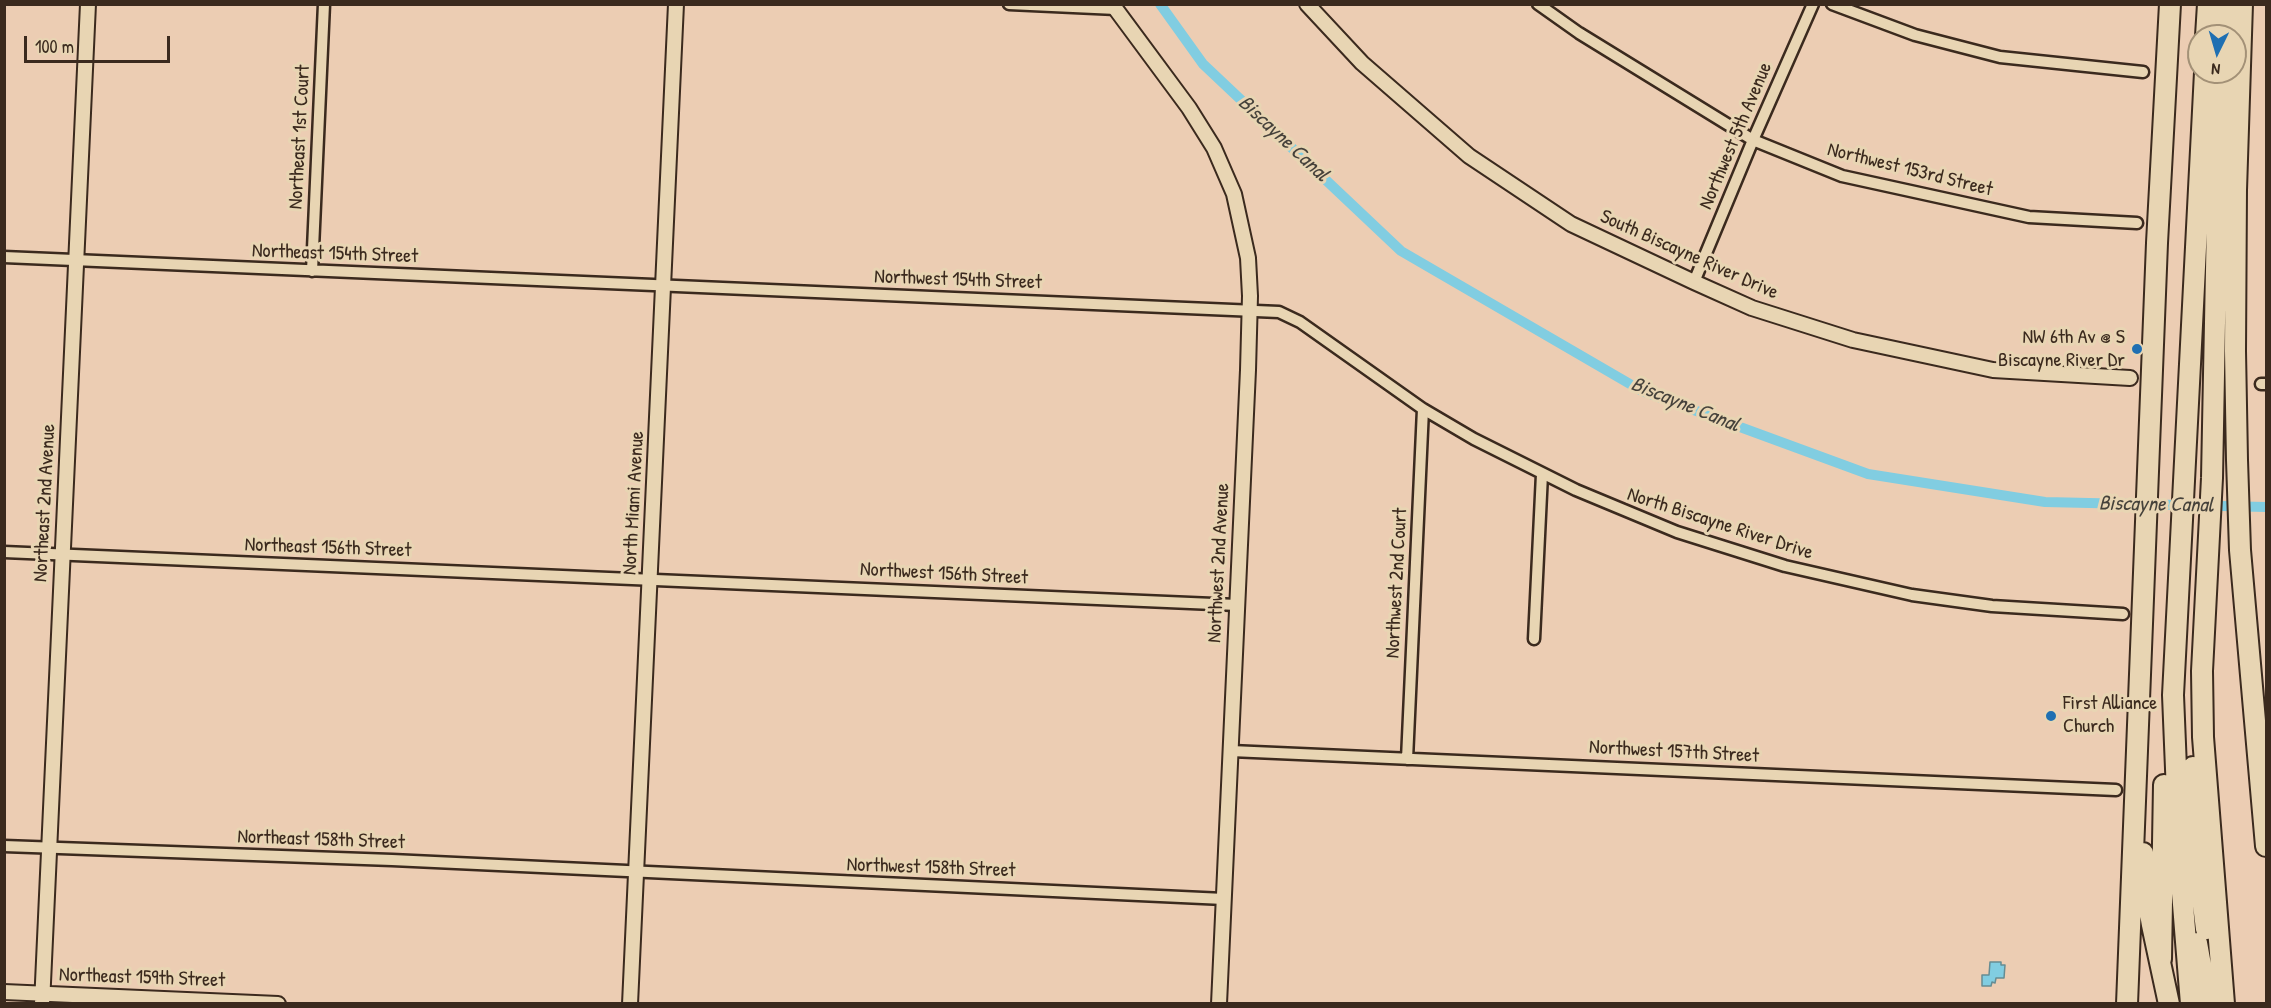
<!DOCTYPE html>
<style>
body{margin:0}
#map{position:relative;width:2271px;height:1008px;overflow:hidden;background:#eccdb3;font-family:"Patrick Hand",sans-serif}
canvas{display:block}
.frame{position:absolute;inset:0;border:6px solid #3b2a1e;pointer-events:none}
.north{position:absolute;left:2187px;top:24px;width:60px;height:60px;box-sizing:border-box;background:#e8d5b3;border:2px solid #a39177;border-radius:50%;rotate:185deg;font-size:16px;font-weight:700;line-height:24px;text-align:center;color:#3b2a1e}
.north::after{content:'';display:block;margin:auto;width:21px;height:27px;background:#1f6fb2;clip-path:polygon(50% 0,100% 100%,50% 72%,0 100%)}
.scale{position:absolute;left:24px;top:36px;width:146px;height:27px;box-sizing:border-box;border:3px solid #3b2a1e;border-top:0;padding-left:8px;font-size:18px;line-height:21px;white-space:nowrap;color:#3b2a1e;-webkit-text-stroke:4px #e8d5b3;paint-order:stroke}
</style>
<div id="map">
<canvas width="2271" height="1008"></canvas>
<div class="frame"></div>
<div class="north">N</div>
<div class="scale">100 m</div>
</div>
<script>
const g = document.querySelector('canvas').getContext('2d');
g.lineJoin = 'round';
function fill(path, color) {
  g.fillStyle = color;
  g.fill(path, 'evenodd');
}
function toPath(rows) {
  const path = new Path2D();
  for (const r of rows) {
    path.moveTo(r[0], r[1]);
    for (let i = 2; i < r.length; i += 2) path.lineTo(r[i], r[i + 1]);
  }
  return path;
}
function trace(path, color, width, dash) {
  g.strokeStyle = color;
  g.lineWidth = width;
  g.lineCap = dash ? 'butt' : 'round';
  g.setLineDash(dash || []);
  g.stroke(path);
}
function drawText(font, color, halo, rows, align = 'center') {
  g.font = font + ' "Patrick Hand",sans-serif';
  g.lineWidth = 6;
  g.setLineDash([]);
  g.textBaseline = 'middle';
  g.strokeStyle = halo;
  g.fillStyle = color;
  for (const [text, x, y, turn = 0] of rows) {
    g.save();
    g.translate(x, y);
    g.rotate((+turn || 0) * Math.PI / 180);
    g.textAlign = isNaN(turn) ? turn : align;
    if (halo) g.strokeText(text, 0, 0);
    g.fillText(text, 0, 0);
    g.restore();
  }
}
const water = toPath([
 [1990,962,2001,962,2001,965,2005,965,2004,978,1996,978,1995,983,1992,982,1991,986,1982,986,1982,975,1989,975,1990,962]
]);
fill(water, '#81cde1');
trace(water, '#658c93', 1.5);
trace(toPath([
 [1160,4,1203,64,1401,251,1642,391,1868,474,2045,502,2266,507]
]), '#81cde1', 10);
const minor = toPath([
 [1009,4,1116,9],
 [1538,4,1579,33,1753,140,1842,176,2029,217,2137,223],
 [1832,4,1915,35,2000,57,2143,72],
 [4,257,1279,312,1300,322,1423,409,1474,439,1576,490,1677,532,1785,566,1912,595,1992,606,2123,614],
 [312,271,324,4],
 [1694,282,1753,140,1813,4],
 [2261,384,2266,384],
 [4,552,1237,605],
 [1534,639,1542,474],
 [1231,751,2116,790],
 [1407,759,1423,409],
 [4,846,392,860,1224,899]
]);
const tertiary = toPath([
 [1112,4,1189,108,1214,148,1234,194,1248,258,1250,296,1248,370,1219,1004],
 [1307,4,1362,63,1469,156,1571,224,1694,282,1752,308,1853,340,1993,370,2130,378],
 [4,992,278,1004],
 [42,1004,88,4],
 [630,1004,676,4]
]);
const motorway = toPath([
 [2242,4,2236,190,2235,351,2237,460,2240,550,2266,846],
 [2206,36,2208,4],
 [2225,36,2227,4],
 [2223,72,2218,167,2212,478,2202,671,2203,737,2224,1004],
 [2193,767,2195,838,2206,929],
 [2143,853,2144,879,2152,925,2169,1004],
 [2197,943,2208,1004],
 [2161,959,2164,785],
 [2127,1004,2157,243,2170,4],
 [2191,1004,2180,867,2173,695,2205,72]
]);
trace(minor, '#3b2a1e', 15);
trace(tertiary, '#3b2a1e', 18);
trace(motorway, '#3b2a1e', 24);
trace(minor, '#e8d5b3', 10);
trace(tertiary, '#e8d5b3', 14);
trace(motorway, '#e8d5b3', 20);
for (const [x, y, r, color] of [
 [2137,349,6,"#1f6fb2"],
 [2051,716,6,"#1f6fb2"]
]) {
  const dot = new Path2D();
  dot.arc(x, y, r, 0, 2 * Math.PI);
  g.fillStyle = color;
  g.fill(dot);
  trace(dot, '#e8d5b3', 2);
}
drawText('20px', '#3b2a1e', '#e8d5b3', [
 ["Northwest 5th Avenue",1736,136,-67],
 ["Northeast 1st Court",300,137,-87],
 ["Northwest 153rd Street",1910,170,14],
 ["Northeast 154th Street",335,254,2],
 ["South Biscayne River Drive",1689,255,24],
 ["Northwest 154th Street",958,280,2],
 ["Northeast 2nd Avenue",45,503,-87],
 ["North Miami Avenue",634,503,-87],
 ["North Biscayne River Drive",1720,524,18],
 ["Northeast 156th Street",328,548,2],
 ["Northwest 2nd Avenue",1219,563,-87],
 ["Northwest 156th Street",944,574,3],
 ["Northwest 2nd Court",1397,583,-87],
 ["Northwest 157th Street",1674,752,3],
 ["Northeast 158th Street",321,840,2],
 ["Northwest 158th Street",931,868,2],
 ["Northeast 159th Street",142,978,2]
]);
drawText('20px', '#3b2a1e', '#e8d5b3', [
 ["NW 6th Av @ S",2125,338],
 ["Biscayne River Dr",2125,361],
 ["First Alliance",2063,704,"left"],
 ["Church",2063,727,"left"]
], 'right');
drawText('italic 21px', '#46423b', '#e8d5b3', [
 ["Biscayne Canal",1283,139,43],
 ["Biscayne Canal",1685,405,22],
 ["Biscayne Canal",2156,505,1]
]);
</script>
